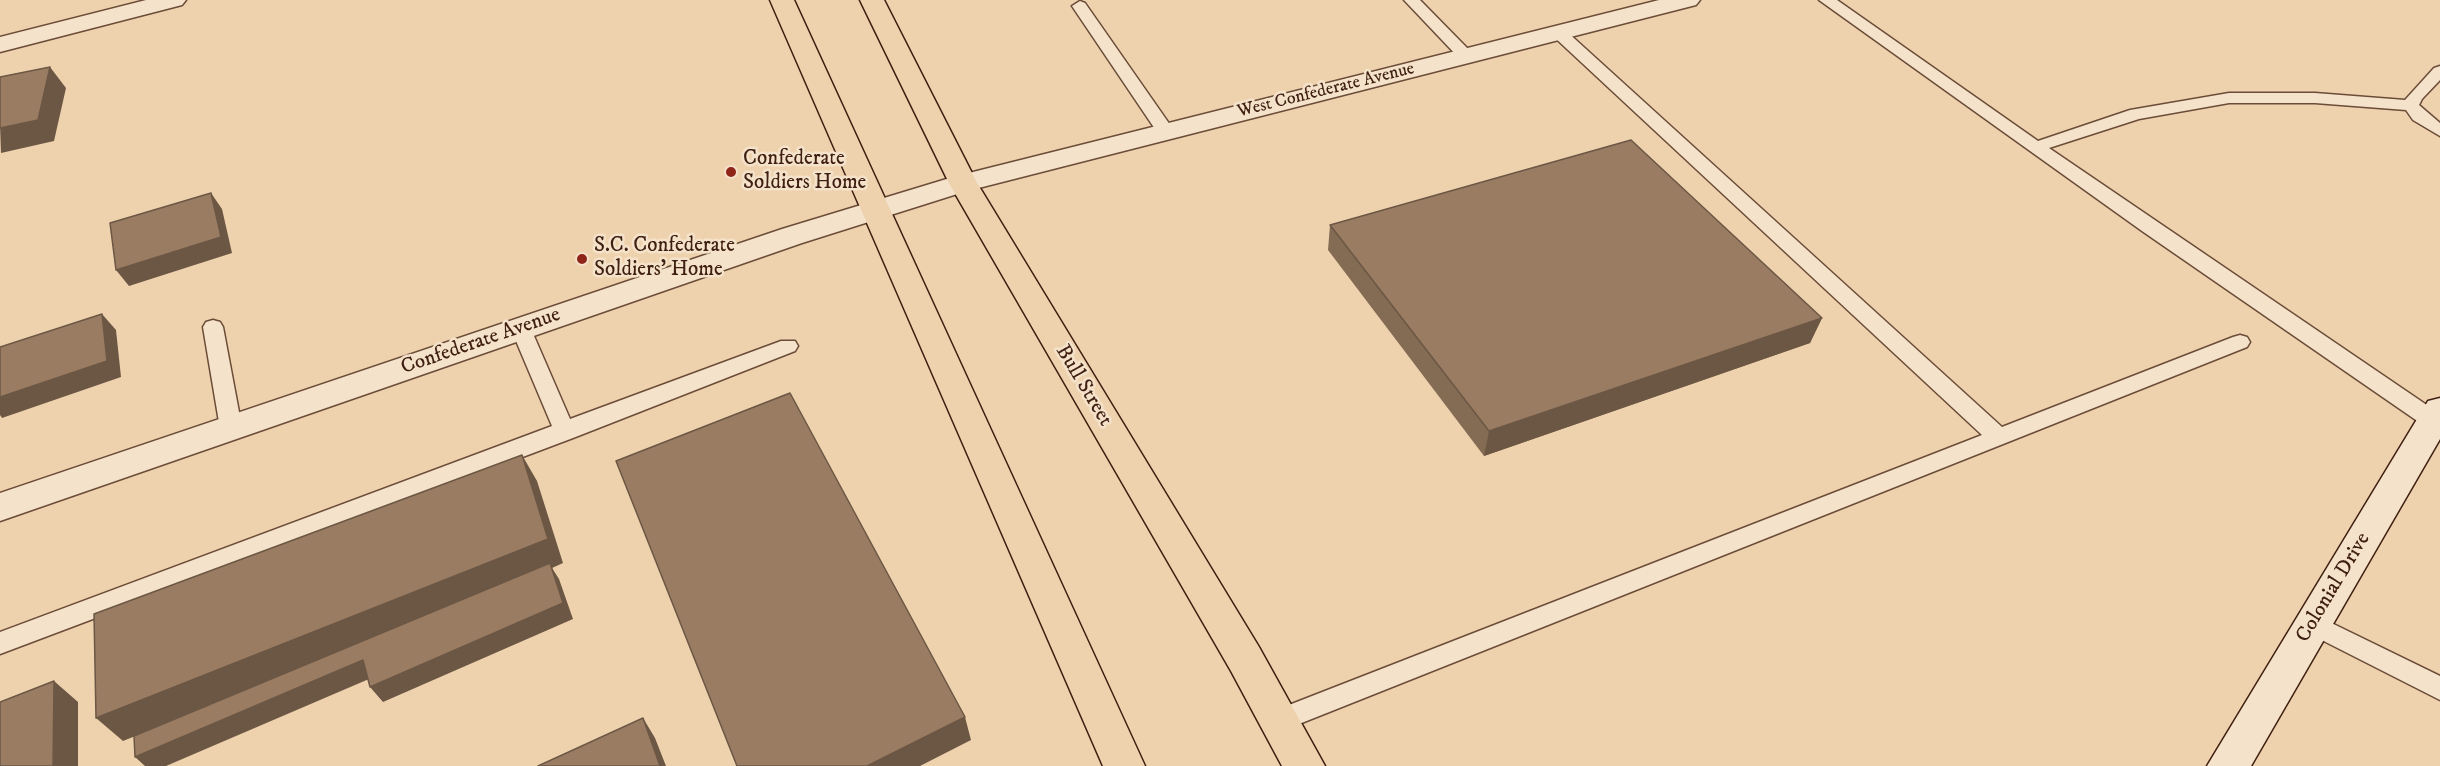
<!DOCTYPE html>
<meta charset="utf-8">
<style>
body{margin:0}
canvas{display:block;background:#eed2ad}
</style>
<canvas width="2440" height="766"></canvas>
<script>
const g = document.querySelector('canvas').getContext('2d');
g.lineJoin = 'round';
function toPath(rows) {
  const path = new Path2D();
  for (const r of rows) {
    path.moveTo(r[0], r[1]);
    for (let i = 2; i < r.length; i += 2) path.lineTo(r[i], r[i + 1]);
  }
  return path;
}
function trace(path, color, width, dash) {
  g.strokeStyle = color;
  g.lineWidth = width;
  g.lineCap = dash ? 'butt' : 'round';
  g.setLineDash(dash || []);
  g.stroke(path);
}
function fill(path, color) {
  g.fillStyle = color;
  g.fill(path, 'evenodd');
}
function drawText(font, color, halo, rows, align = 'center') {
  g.font = font + ' "IM FELL DW Pica",serif';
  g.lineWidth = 5;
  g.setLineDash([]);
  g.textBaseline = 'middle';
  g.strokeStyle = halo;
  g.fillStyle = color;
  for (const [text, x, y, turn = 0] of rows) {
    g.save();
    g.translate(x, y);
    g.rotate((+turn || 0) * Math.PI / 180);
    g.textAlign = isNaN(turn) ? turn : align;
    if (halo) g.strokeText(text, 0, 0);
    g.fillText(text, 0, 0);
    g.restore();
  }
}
const service = toPath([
 [1404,0,1420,0,1472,53,1474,56,1472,59,1460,59,1404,0],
 [1819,0,1837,0,2038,141,2130,110,2229,93,2315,93,2405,100,2434,68,2440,66,2440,80,2422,99,2419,105,2440,123,2440,136,2413,120,2406,110,2315,103,2229,103,2139,119,2049,148,2440,414,2440,427,2426,427,2142,231,1819,0],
 [1080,1,1085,3,1175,132,1172,136,1166,137,1157,132,1072,6,1080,1],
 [1559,28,1565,30,2002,427,2233,337,2240,335,2247,337,2250,342,2247,347,1289,728,1280,732,1271,728,1267,720,1271,712,1982,435,1553,36,1551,33,1553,30,1559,28],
 [213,320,220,322,223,327,242,428,239,434,231,436,223,434,220,428,203,327,206,322,213,320],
 [521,322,528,324,531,329,570,419,781,341,795,341,798,346,795,351,573,438,0,654,0,632,552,426,511,329,514,324,521,322],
 [2313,614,2440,676,2440,700,2304,631,2301,624,2304,617,2313,614]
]);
const minor = toPath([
 [146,0,186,0,182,5,0,52,0,37,146,0],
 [1659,0,1700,0,1696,5,963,192,953,189,949,183,953,177,1659,0]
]);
const tertiary = toPath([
 [963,174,973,177,977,183,973,189,802,243,0,521,0,493,782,229,963,174]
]);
const secondary = toPath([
 [2440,398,2440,439,2251,766,2207,766,2428,401,2440,398]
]);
const trunk = toPath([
 [770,0,794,0,1145,766,1103,766,770,0],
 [860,0,884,0,977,183,1259,647,1325,766,1282,766,1231,671,949,183,860,0]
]);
trace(service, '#6b4c38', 3);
trace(minor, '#6b4c38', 3);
trace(tertiary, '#6b4c38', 3);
trace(secondary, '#3f1f11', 3);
trace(trunk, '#3f1f11', 3);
fill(service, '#f4e2ca');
fill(minor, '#f4e2ca');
fill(tertiary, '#f4e2ca');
fill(secondary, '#f4e2ca');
fill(trunk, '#eed2ad');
fill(toPath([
 [1330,225,1822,318,1810,343,1484,456,1328,250]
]), '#846b54');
fill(toPath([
 [50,67,66,88,54,141,1,153,0,124],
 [211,193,222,209,232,253,129,286,116,270],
 [102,314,116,330,121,377,2,418,0,415,0,397],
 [1822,318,1810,343,1484,456,1489,431],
 [522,455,537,481,563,563,552,568,559,579,573,619,383,702,370,687,551,568,123,741,96,718],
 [363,660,376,676,166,766,145,766,135,757],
 [54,681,78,702,78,766,53,766],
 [965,717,971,740,920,766,867,766],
 [643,718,655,738,666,766,660,766]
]), '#6c5745');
const building = toPath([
 [50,67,38,120,0,128,0,77,50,67],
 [1631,140,1822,318,1489,431,1330,225,1631,140],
 [211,193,221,237,116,270,110,223,211,193],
 [102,314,107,361,0,397,0,347,102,314],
 [790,393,965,717,867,766,737,766,616,461,790,393],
 [522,455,548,539,96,718,94,614,522,455],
 [550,563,563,603,370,687,363,660,135,757,134,736,550,563],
 [54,681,53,766,0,766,0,702,54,681],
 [643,718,660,766,538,766,643,718]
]);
fill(building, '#9a7c62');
trace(building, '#6c5745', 1.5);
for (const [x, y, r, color] of [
 [731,172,6,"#8f2418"],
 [582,259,6,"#8f2418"]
]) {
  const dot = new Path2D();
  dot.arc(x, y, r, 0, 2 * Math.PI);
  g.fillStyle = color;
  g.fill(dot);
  trace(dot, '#f4e2ca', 2);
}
drawText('18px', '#3f1f11', '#f4e2ca', [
 ["West Confederate Avenue",1326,91,-14]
]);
drawText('21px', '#3f1f11', '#f4e2ca', [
 ["Confederate",743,160],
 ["Soldiers Home",743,184],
 ["S.C. Confederate",594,247],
 ["Soldiers’ Home",594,271]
], 'left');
drawText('21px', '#3f1f11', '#f4e2ca', [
 ["Confederate Avenue",481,342,-19],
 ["Bull Street",1083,386,59],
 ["Colonial Drive",2334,588,-59]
]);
</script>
